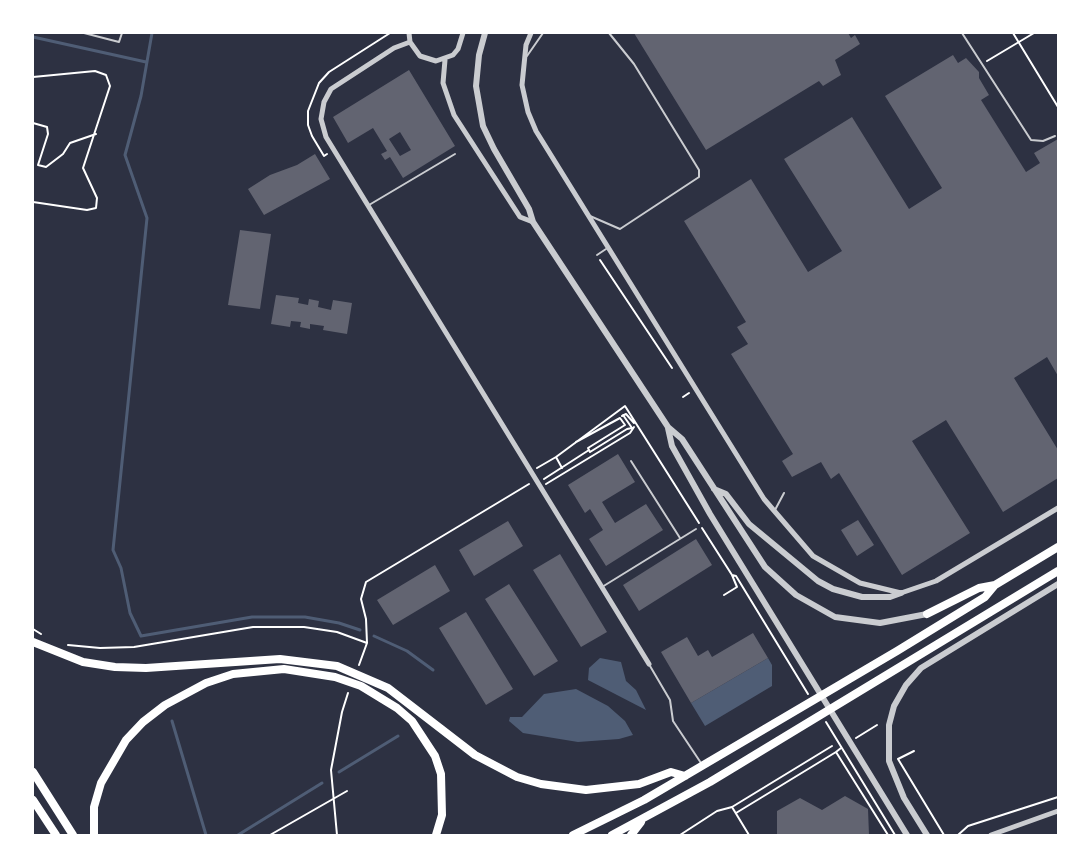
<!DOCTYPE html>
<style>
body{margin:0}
#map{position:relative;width:1091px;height:868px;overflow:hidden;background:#2d3142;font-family:Georgia,serif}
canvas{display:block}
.frame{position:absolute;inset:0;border:34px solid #fff;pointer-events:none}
</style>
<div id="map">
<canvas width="1091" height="868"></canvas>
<div class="frame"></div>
</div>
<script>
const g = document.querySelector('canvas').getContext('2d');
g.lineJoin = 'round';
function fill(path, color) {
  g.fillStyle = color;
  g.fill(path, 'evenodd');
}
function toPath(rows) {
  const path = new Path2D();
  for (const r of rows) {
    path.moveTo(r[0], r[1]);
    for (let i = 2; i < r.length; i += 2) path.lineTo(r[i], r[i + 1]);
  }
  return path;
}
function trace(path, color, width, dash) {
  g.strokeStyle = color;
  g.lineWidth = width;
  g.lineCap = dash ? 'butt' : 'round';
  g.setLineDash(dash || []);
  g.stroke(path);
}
fill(toPath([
 [600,658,621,662,626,681,636,690,646,710,588,680,589,668],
 [768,658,772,665,772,686,705,726,691,703],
 [576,689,608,706,625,721,633,735,619,739,578,742,523,733,509,721,510,717,522,717,544,694]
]), '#4f5d75');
trace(toPath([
 [152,33,141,96,125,155,147,218,113,550,121,568,130,613,141,636,252,617,305,617,339,623,360,630],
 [33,37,146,62],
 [374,636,407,651,433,670],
 [172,721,206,835],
 [339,772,398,736],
 [238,835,322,783]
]), '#4f5d75', 3);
fill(toPath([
 [634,33,848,33,851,38,855,35,860,44,835,60,841,75,823,86,819,81,706,150],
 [953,55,958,63,966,58,979,72,979,78,989,95,981,100,1026,172,1040,163,1034,153,1058,139,1058,376,1047,357,1014,378,1058,450,1058,478,1003,512,946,420,912,441,970,533,902,575,839,473,831,479,821,462,792,477,782,461,793,454,731,354,748,344,737,327,746,322,684,221,751,179,808,272,842,251,784,159,852,117,909,209,942,188,885,96],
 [409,70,455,146,403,178,390,157,385,160,381,154,387,151,373,128,348,143,333,117],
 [400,132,411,150,400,156,389,139],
 [315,154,330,179,264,215,248,189,270,175,297,165],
 [240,230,271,234,260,309,228,305],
 [276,295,299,298,298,303,308,305,309,299,319,301,318,307,331,310,333,300,352,303,347,334,323,330,324,326,310,324,310,329,300,327,301,322,291,321,290,327,271,324],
 [618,454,635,482,602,502,615,523,646,504,663,530,606,566,589,539,603,530,590,509,585,513,568,485],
 [858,520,874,545,857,556,841,530],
 [508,521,523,546,474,576,459,550],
 [696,539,712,565,639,611,623,585],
 [560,554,607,632,581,647,533,570],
 [435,565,450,591,393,625,377,600],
 [509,584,558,661,534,676,485,599],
 [466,612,513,689,486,705,439,628],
 [753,633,768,658,691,703,661,652,687,637,698,656,708,650,712,657],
 [845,796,868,809,869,835,777,835,777,811,800,798,822,810]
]), '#626471');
trace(toPath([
 [1013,33,1058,107],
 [987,61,1034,33],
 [33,77,95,71,106,75,110,86,83,168,97,198,96,208,87,210,33,202],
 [33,123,47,127,48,134,38,165,46,167,63,154,70,143,96,134],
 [327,154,324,156,312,136,308,125,308,111,319,83,329,72,390,33],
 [600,260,672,368],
 [683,397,689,393],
 [622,416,626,414,634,423],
 [576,442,620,418,625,425,588,448,590,452,627,429,632,428,623,415],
 [537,468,556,457],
 [562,468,556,457,625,406,699,523],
 [544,479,589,450],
 [546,484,630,433,634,427],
 [702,528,732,575,736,576,808,694],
 [724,595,737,587,732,575],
 [33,629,41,634],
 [68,645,100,648,134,647,253,627,304,627,337,632,367,643],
 [359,665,367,643,366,619,361,599,366,582,529,484],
 [826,722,895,835],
 [856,738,877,725],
 [841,748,836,752,888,835],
 [914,751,898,759,944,835],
 [732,807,749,835],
 [736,813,836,752],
 [270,835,347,791],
 [337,835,331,770,342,712,348,693],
 [680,835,717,811,732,807,832,746],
 [958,835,968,826,1058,797]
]), '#fff', 2);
trace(toPath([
 [84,33,119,42,122,33],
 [962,33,1031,140,1043,141,1055,136],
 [527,56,543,33],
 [369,205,455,154],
 [590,216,620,229,699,177,699,170,634,64,609,33],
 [597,255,606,249],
 [631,461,680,538],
 [775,510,784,493],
 [602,587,696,529],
 [650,666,670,700,673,721,701,763]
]), '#caccd0', 2);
trace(toPath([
 [409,33,410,42,420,56,436,61,453,55,458,49,463,33],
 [531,33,526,45,522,85,528,112,536,131,764,499,813,556,860,583,901,593,936,581,1058,508],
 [410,42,394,48,331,89,324,102,321,119,326,137,649,664],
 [445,60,443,83,454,115,520,217,533,222],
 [991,835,1058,811]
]), '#caccd0', 5);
trace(toPath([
 [485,33,479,55,476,86,483,126,494,149,529,209,533,222,668,427,682,439,765,567,796,595,835,617,880,623,927,614],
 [668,428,672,446,710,514,907,835],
 [714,489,726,494,749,524,818,581,833,589,862,597,890,597,901,593],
 [927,835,904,798,889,761,889,725,894,706,906,685,921,668,1058,584]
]), '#caccd0', 6);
trace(toPath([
 [927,614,979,588,995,585],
 [33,642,83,662,115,667,146,668,280,659,337,666,388,688,475,755,517,777,541,784,586,790,639,784,671,772,685,776],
 [33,772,73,835],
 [33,800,56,835],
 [94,835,94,807,101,783,126,740,143,722,165,705,206,683,233,674,284,669,335,677,361,686,397,708,412,721,435,756,441,774,442,815,436,835],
 [573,835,644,800,897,651,985,597,995,585,1058,547],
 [612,835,710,782,1058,571],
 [631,835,641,822]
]), '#fff', 8);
</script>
